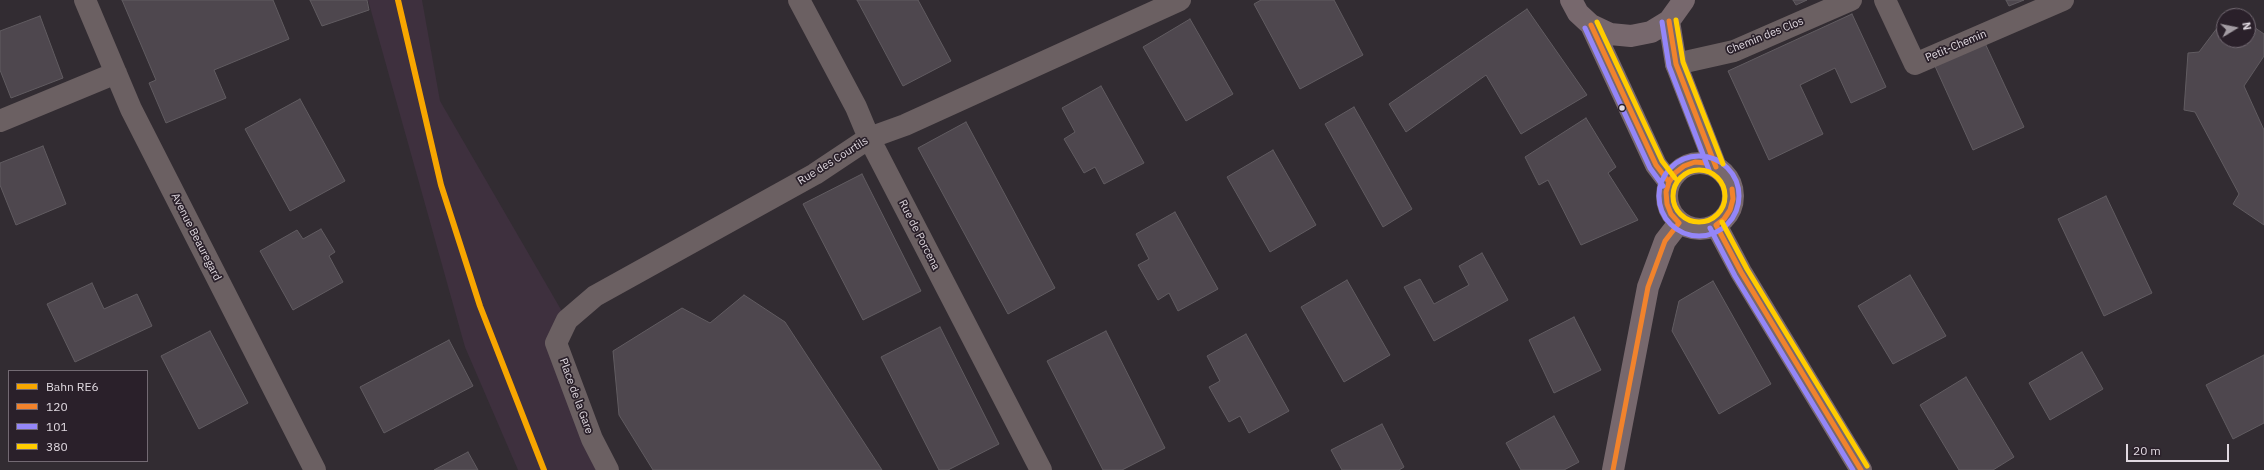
<!DOCTYPE html>
<style>
body{margin:0}
#map{position:relative;width:2264px;height:470px;overflow:hidden;background:#322c32;font-family:"IBM Plex Sans",sans-serif}
canvas{display:block}
.legend{position:absolute;left:8px;top:370px;width:140px;height:92px;box-sizing:border-box;background:#2a202a;border:1px solid #736a73;margin:0;padding:5px 7px;list-style:none;font-size:12px;color:#e0d9e0}
.legend li{display:flex;align-items:center;gap:8px;height:20px}
.legend b{width:20px;border:1px solid #736a73}
.north{position:absolute;left:2216px;top:8px;width:40px;height:40px;box-sizing:border-box;background:#2a202a;border:1px solid #736a73;border-radius:50%;rotate:80deg;font-size:11px;font-weight:700;line-height:16px;text-align:center;color:#e0d9e0}
.north::after{content:'';display:block;margin:auto;width:14px;height:18px;background:#a39ca3;clip-path:polygon(50% 0,100% 100%,50% 72%,0 100%)}
.scale{position:absolute;left:2126px;top:444px;width:103px;height:18px;box-sizing:border-box;border:2px solid #e0d9e0;border-top:0;padding-left:5px;font-size:12px;line-height:14px;white-space:nowrap;color:#e0d9e0;-webkit-text-stroke:3px #2a202a;paint-order:stroke}
</style>
<div id="map">
<canvas width="2264" height="470"></canvas>
<ul class="legend">
<li><b style="height:5px;background:#f7a600"></b>Bahn RE6</li>
<li><b style="height:5px;background:#f1832c"></b>120</li>
<li><b style="height:5px;background:#9486f8"></b>101</li>
<li><b style="height:5px;background:#fc0"></b>380</li>
</ul>
<div class="north">N</div>
<div class="scale">20 m</div>
</div>
<script>
const g = document.querySelector('canvas').getContext('2d');
g.lineJoin = 'round';
function fill(path, color) {
  g.fillStyle = color;
  g.fill(path, 'evenodd');
}
function toPath(rows) {
  const path = new Path2D();
  for (const r of rows) {
    if (r.length === 3) {
      path.moveTo(r[0] + r[2], r[1]);
      path.arc(r[0], r[1], r[2], 0, 2 * Math.PI);
      continue;
    }
    path.moveTo(r[0], r[1]);
    for (let i = 2; i < r.length; i += 2) path.lineTo(r[i], r[i + 1]);
  }
  return path;
}
function trace(path, color, width, dash) {
  g.strokeStyle = color;
  g.lineWidth = width;
  g.lineCap = dash ? 'butt' : 'round';
  g.setLineDash(dash || []);
  g.stroke(path);
}
function drawText(font, color, halo, rows, align = 'center') {
  g.font = font + ' "IBM Plex Sans",sans-serif';
  g.lineWidth = 3.5;
  g.setLineDash([]);
  g.textBaseline = 'middle';
  g.strokeStyle = halo;
  g.fillStyle = color;
  for (const [text, x, y, turn = 0] of rows) {
    g.save();
    g.translate(x, y);
    g.rotate((+turn || 0) * Math.PI / 180);
    g.textAlign = isNaN(turn) ? turn : align;
    if (halo) g.strokeText(text, 0, 0);
    g.fillText(text, 0, 0);
    g.restore();
  }
}
fill(toPath([
 [368,0,422,0,440,101,567,320,556,343,608,470,518,470,465,347]
]), '#3e303e');
const building = toPath([
 [122,0,273,0,289,39,214,70,226,98,166,123,149,83,156,80,122,0],
 [310,0,367,0,369,10,322,26,310,0],
 [857,0,918,0,951,61,903,86,857,0],
 [1261,0,1334,0,1363,55,1300,89,1254,4,1261,0],
 [1793,0,1807,0,1796,5,1793,0],
 [2006,0,2024,0,2009,6,2006,0],
 [1527,9,1587,95,1521,134,1486,75,1406,132,1389,104,1527,9],
 [2230,10,2239,16,2226,16,2230,10],
 [1852,14,1886,87,1851,103,1835,68,1800,85,1823,134,1769,160,1728,71,1852,14],
 [40,16,63,78,11,98,0,70,0,31,40,16],
 [1190,19,1233,94,1186,121,1143,47,1190,19],
 [2224,19,2224,40,2248,40,2248,23,2264,34,2264,56,2244,86,2264,130,2264,225,2233,204,2239,194,2195,112,2184,110,2188,53,2199,52,2224,19],
 [1984,41,2024,127,1973,150,1934,64,1984,41],
 [1101,86,1144,163,1104,184,1095,167,1084,173,1064,139,1075,132,1062,108,1101,86],
 [300,99,345,181,290,211,245,129,300,99],
 [1354,107,1412,209,1383,227,1325,124,1354,107],
 [1586,118,1616,167,1608,173,1638,220,1581,245,1548,180,1539,185,1525,157,1586,118],
 [966,122,1055,288,1008,314,918,148,966,122],
 [43,146,66,204,16,225,0,185,0,163,43,146],
 [1273,150,1316,225,1270,252,1227,177,1273,150],
 [862,174,921,291,863,320,803,204,862,174],
 [2106,196,2152,293,2104,316,2058,219,2106,196],
 [1175,212,1218,289,1178,311,1169,293,1158,300,1138,265,1149,259,1136,234,1175,212],
 [321,229,335,252,329,256,343,282,293,310,260,251,297,230,303,239,321,229],
 [1482,253,1508,300,1434,341,1404,287,1420,279,1434,304,1469,285,1459,266,1482,253],
 [1910,275,1946,336,1893,364,1858,306,1910,275],
 [1347,280,1390,355,1344,382,1301,307,1347,280],
 [1713,281,1771,384,1719,414,1672,331,1679,301,1713,281],
 [92,283,104,309,137,294,152,326,75,362,47,304,92,283],
 [744,295,785,322,882,470,653,470,619,415,613,351,682,308,710,323,744,295],
 [1574,317,1601,370,1554,393,1529,340,1574,317],
 [940,327,999,444,948,470,939,470,881,357,940,327],
 [210,331,248,403,199,429,161,356,210,331],
 [1106,331,1165,448,1122,470,1103,470,1047,361,1106,331],
 [1246,334,1289,411,1249,433,1240,416,1229,422,1209,387,1220,381,1207,356,1246,334],
 [449,340,473,386,384,433,360,387,449,340],
 [2082,352,2103,389,2050,420,2029,383,2082,352],
 [2264,355,2264,423,2233,439,2206,385,2264,355],
 [1966,377,2014,457,1993,470,1959,470,1920,405,1966,377],
 [1554,416,1579,462,1564,470,1521,470,1506,443,1554,416],
 [1382,424,1404,467,1399,470,1342,470,1331,450,1382,424],
 [468,452,478,470,434,470,468,452]
]);
fill(building, '#4e474e');
trace(building, '#615c61', 1);
trace(toPath([
 [85,0,131,109,315,470],
 [799,0,856,107,869,138,1041,470],
 [1885,0,1915,64,2063,0],
 [1676,64,1734,51,1851,0],
 [0,121,116,73],
 [608,470,592,439,556,343,567,320,595,296,815,174,869,138,905,125,1180,0]
]), '#6b6062', 22);
trace(toPath([
 [1571,0,1578,13,1591,25,1610,34,1631,36,1651,32,1669,21,1684,0],
 [1669,21,1676,64,1716,167],
 [1591,25,1656,165,1669,182],
 [1700,196,33],
 [1716,225,1741,272,1861,470],
 [1613,470,1648,287,1665,241,1679,223]
]), '#77686d', 22);
trace(toPath([
 [1669,21,1676,64,1716,167],
 [1591,25,1656,165,1669,182],
 [1679,223,1671,214,1667,204,1666,192,1669,182,1675,173,1684,166,1695,162,1706,163],
 [1716,225,1724,219,1730,210,1733,199,1732,189],
 [1716,225,1741,272,1861,470],
 [1613,470,1648,287,1665,241,1679,223]
]), '#f1832c', 5);
trace(toPath([
 [1662,22,1669,66,1709,170],
 [1585,28,1650,168,1663,186],
 [1699,196,40],
 [1710,228,1735,276,1853,470]
]), '#9486f8', 5);
trace(toPath([
 [1676,20,1683,62,1723,164],
 [1597,22,1662,161,1675,178],
 [1699,196,26],
 [1722,222,1747,269,1867,466]
]), '#fc0', 5);
trace(toPath([
 [398,0,441,185,480,306,544,470]
]), '#f7a600', 6);
for (const [x, y, r, color] of [
 [1622,108,3.5,"#e0d9e0"]
]) {
  const dot = new Path2D();
  dot.arc(x, y, r, 0, 2 * Math.PI);
  g.fillStyle = color;
  g.fill(dot);
  trace(dot, '#2a202a', 1.5);
}
drawText('11px', '#e0d9e0', '#2a202a', [
 ["Chemin des Clos",1765,36,-22],
 ["Petit-Chemin",1956,46,-23],
 ["Rue des Courtils",833,161,-32],
 ["Rue de Porcena",919,235,63],
 ["Avenue Beauregard",196,237,63],
 ["Place de la Gare",576,396,70]
]);
</script>
